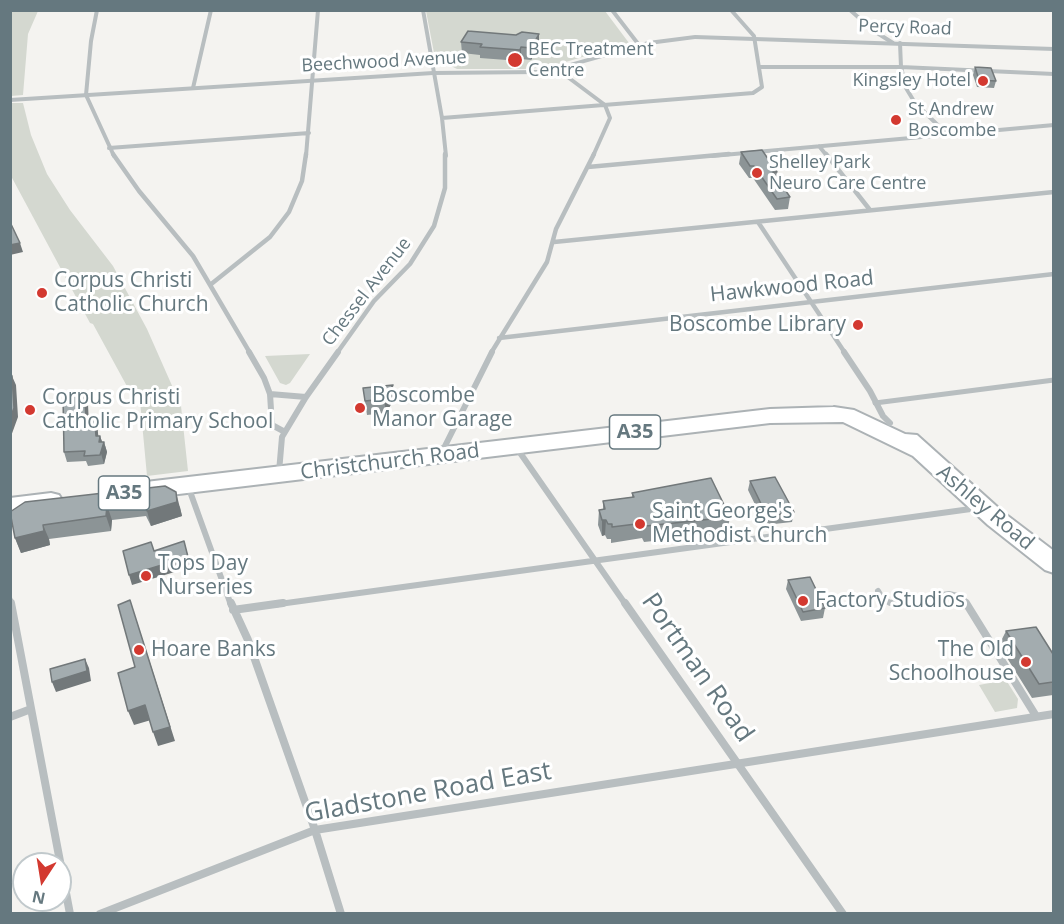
<!DOCTYPE html>
<style>
body{margin:0}
#map{position:relative;width:1064px;height:924px;overflow:hidden;background:#f4f3f0;font-family:"Open Sans",sans-serif}
canvas{display:block}
.frame{position:absolute;inset:0;border:12px solid #65787f;pointer-events:none}
.north{position:absolute;left:12px;top:852px;width:60px;height:60px;box-sizing:border-box;background:#fff;border:2px solid #c1c9cc;border-radius:50%;rotate:192deg;font-size:16px;font-weight:700;line-height:24px;text-align:center;color:#65787f}
.north::after{content:'';display:block;margin:auto;width:21px;height:27px;background:#d33930;clip-path:polygon(50% 0,100% 100%,50% 72%,0 100%)}
</style>
<div id="map">
<canvas width="1064" height="924"></canvas>
<div class="frame"></div>
<div class="north">N</div>
</div>
<script>
const g = document.querySelector('canvas').getContext('2d');
g.lineJoin = 'round';
function fill(path, color) {
  g.fillStyle = color;
  g.fill(path, 'evenodd');
}
function toPath(rows) {
  const path = new Path2D();
  for (const r of rows) {
    path.moveTo(r[0], r[1]);
    for (let i = 2; i < r.length; i += 2) path.lineTo(r[i], r[i + 1]);
  }
  return path;
}
function trace(path, color, width, dash) {
  g.strokeStyle = color;
  g.lineWidth = width;
  g.lineCap = dash ? 'butt' : 'round';
  g.setLineDash(dash || []);
  g.stroke(path);
}
function drawText(font, color, halo, rows, align = 'center') {
  g.font = font + ' "Open Sans",sans-serif';
  g.lineWidth = 6;
  g.setLineDash([]);
  g.textBaseline = 'middle';
  g.strokeStyle = halo;
  g.fillStyle = color;
  for (const [text, x, y, turn = 0] of rows) {
    g.save();
    g.translate(x, y);
    g.rotate((+turn || 0) * Math.PI / 180);
    g.textAlign = isNaN(turn) ? turn : align;
    if (halo) g.strokeText(text, 0, 0);
    g.fillText(text, 0, 0);
    g.restore();
  }
}
fill(toPath([
 [10,11,38,11,28,34,23,95,11,96],
 [426,11,605,11,629,43,549,67,524,69,457,69,435,58],
 [11,103,23,103,31,135,47,174,70,210,113,266,147,329,181,406,188,471,147,476,140,401,135,401,93,324,90,323,11,176],
 [310,354,290,383,286,385,280,383,265,356],
 [1006,680,1018,699,1017,708,995,712,979,685]
]), '#d4d8d0');
const primary = toPath([
 [834,407,854,410,905,434,917,435,1004,513,1054,551,1054,573,1045,570,988,525,913,456,843,422,770,423,137,499,129,497,125,491,129,485,137,483,770,409,834,407],
 [51,493,59,495,63,501,59,507,10,514,10,498,51,493]
]);
trace(primary, '#acb2b5', 4);
trace(toPath([
 [875,403,1054,380]
]), '#b8bec0', 5);
trace(toPath([
 [97,10,91,41,86,95,114,156],
 [423,10,442,118,446,156],
 [612,10,639,45],
 [850,10,874,31,893,43],
 [900,43,901,67,906,88,915,103,947,134],
 [759,67,901,67,1054,74],
 [557,69,605,105,610,118,593,156],
 [193,88,211,10],
 [442,118,753,93,762,87,754,36,731,10],
 [819,146,827,156],
 [109,148,309,133],
 [306,156,318,10],
 [712,156,1054,125]
]), '#b8bec0', 4);
trace(toPath([
 [113,154,139,191,193,256,250,353],
 [826,154,870,210],
 [588,167,729,154],
 [758,222,845,353],
 [554,242,1054,192],
 [210,285,270,237,289,212,302,181,306,154],
 [499,338,1054,274],
 [337,353,374,301,410,264,434,226,445,188,445,154],
 [491,353,547,262,556,229,594,154]
]), '#b8bec0', 4.5);
trace(toPath([
 [249,352,264,378,270,394,272,425,285,432],
 [844,352,870,391,883,416,890,423],
 [270,394,306,397],
 [516,447,626,605],
 [441,454,492,352],
 [279,472,282,437,306,397,338,352],
 [188,486,231,605],
 [878,591,882,598,890,603,949,594,962,597,967,605],
 [10,600,11,605],
 [272,605,978,508]
]), '#b8bec0', 6);
trace(toPath([
 [11,603,70,914],
 [231,603,248,640,315,830,341,914],
 [625,603,843,914],
 [966,603,1036,716],
 [233,610,283,603],
 [10,717,31,709],
 [100,914,315,830,1054,714]
]), '#b8bec0', 8);
fill(toPath([
 [695,35,1054,47,1054,51,695,39,649,45,559,70,540,74,433,75,10,102,10,98,433,71,540,70,556,67,648,41,695,35]
]), '#b8bec0');
fill(primary, '#fff');
fill(toPath([
 [539,34,539,46,531,60,521,59,520,61,480,58,480,55,462,53,461,42,516,35],
 [975,67,996,81,994,88,977,87,973,75],
 [741,152,777,172,776,178,790,197,788,209,775,210,753,178,749,178,739,164],
 [363,388,394,399,386,413,367,415],
 [88,404,88,416,94,414,97,424,98,436,100,436,102,442,104,442,107,452,104,464,88,466,86,461,67,462,64,452],
 [750,481,794,512,792,522,765,525,748,490],
 [165,486,180,507,182,516,151,526,146,516,112,520,111,531,49,539,50,545,21,553,15,538,10,512],
 [632,493,730,517,727,533,644,542,642,538,611,543,611,539,607,539,605,535,602,536,598,525,599,510,603,509,603,501,632,497],
 [788,580,825,608,823,618,801,621,786,589],
 [1006,631,1053,654,1053,695,1032,698,999,645]
]), '#8c9496');
fill(toPath([
 [539,34,539,46,531,60,531,48],
 [521,47,521,59,520,61,520,50],
 [20,243,23,252,10,255,10,245],
 [12,376,16,385,18,417,10,439],
 [393,385,394,399,386,413,384,399],
 [84,394,88,404,89,426,86,416],
 [94,414,97,424,99,442,100,436,103,444,104,442,107,452,104,464,96,436],
 [176,492,182,516,151,526,147,511],
 [107,505,112,520,111,531,106,516],
 [602,520,606,520,605,535,602,536],
 [43,525,49,539,50,545,21,553,15,538],
 [184,541,191,567,132,585,129,575],
 [130,600,175,741,158,746,153,732],
 [85,659,89,668,91,681,56,692,52,682],
 [145,705,151,720,134,725,128,711]
]), '#72787a');
const building = toPath([
 [468,31,516,35,522,32,539,34,531,48,521,47,520,50,480,47,482,44,461,42,468,31],
 [975,67,991,68,996,81,979,80,975,67],
 [762,150,777,172,773,172,790,197,777,199,754,166,750,166,741,152,762,150],
 [10,222,20,243,10,245,10,222],
 [10,373,12,376,14,408,10,418,10,373],
 [393,385,384,399,365,401,363,388,393,385],
 [84,394,86,416,94,414,96,436,100,436,99,442,104,442,100,455,84,456,85,451,64,452,63,396,84,394],
 [775,477,794,512,767,516,750,481,775,477],
 [711,478,730,517,646,526,644,523,612,527,612,524,608,524,606,520,602,520,599,510,605,509,603,501,634,497,632,493,711,478],
 [165,486,176,492,177,502,147,511,142,502,107,505,106,516,43,525,44,531,15,538,10,512,25,502,165,486],
 [184,541,188,557,129,575,123,551,151,542,154,551,184,541],
 [810,577,825,608,803,612,788,580,810,577],
 [130,600,170,727,153,732,145,705,128,711,118,673,135,667,118,605,130,600],
 [1036,627,1053,654,1053,682,1039,684,1006,631,1036,627],
 [85,659,87,671,52,682,50,669,85,659]
]);
fill(building, '#a3acaf');
trace(building, '#72787a', 1.5);
for (const [x, y, r, color] of [
 [515,60,8,"#d33930"],
 [983,81,6,"#d33930"],
 [896,120,6,"#d33930"],
 [757,173,6,"#d33930"],
 [42,293,6,"#d33930"],
 [858,325,6,"#d33930"],
 [360,408,6,"#d33930"],
 [30,410,6,"#d33930"],
 [640,524,6,"#d33930"],
 [146,576,6,"#d33930"],
 [803,601,6,"#d33930"],
 [139,650,6,"#d33930"],
 [1026,662,6,"#d33930"]
]) {
  const dot = new Path2D();
  dot.arc(x, y, r, 0, 2 * Math.PI);
  g.fillStyle = color;
  g.fill(dot);
  trace(dot, '#fff', 2);
}
drawText('18px', '#65787f', '#fff', [
 ["Percy Road",905,28,2],
 ["Beechwood Avenue",384,62,-3],
 ["Chessel Avenue",367,292,-52]
]);
drawText('18px', '#65787f', '#fff', [
 ["BEC Treatment",528,50],
 ["Centre",528,71],
 ["Kingsley Hotel",971,81,"right"],
 ["St Andrew",908,110],
 ["Boscombe",908,131],
 ["Shelley Park",769,163],
 ["Neuro Care Centre",769,184]
], 'left');
for (const [x, y, w] of [
 [635,432,51],
 [124,493,51]
]) {
  const box = new Path2D();
  box.roundRect(x - w / 2, y - 17, w, 34, 4.5);
  g.fillStyle = '#fff';
  g.fill(box);
  trace(box, '#65787f', 1.5);
}
drawText('bold 20px', '#65787f', null, [
 ["A35",635,432],
 ["A35",124,493]
]);
drawText('21px', '#65787f', '#fff', [
 ["Corpus Christi",54,281],
 ["Catholic Church",54,305],
 ["Boscombe Library",846,325,"right"],
 ["Boscombe",372,396],
 ["Manor Garage",372,420],
 ["Corpus Christi",42,398],
 ["Catholic Primary School",42,422],
 ["Saint George's",652,512],
 ["Methodist Church",652,536],
 ["Tops Day",158,564],
 ["Nurseries",158,588],
 ["Factory Studios",815,601],
 ["Hoare Banks",151,650],
 ["The Old",1014,650,"right"],
 ["Schoolhouse",1014,674,"right"]
], 'left');
drawText('21px', '#65787f', '#fff', [
 ["Hawkwood Road",792,287,-6],
 ["Christchurch Road",390,462,-7],
 ["Ashley Road",985,508,40]
]);
drawText('26px', '#65787f', '#fff', [
 ["Portman Road",697,668,55],
 ["Gladstone Road East",428,793,-10]
]);
</script>
